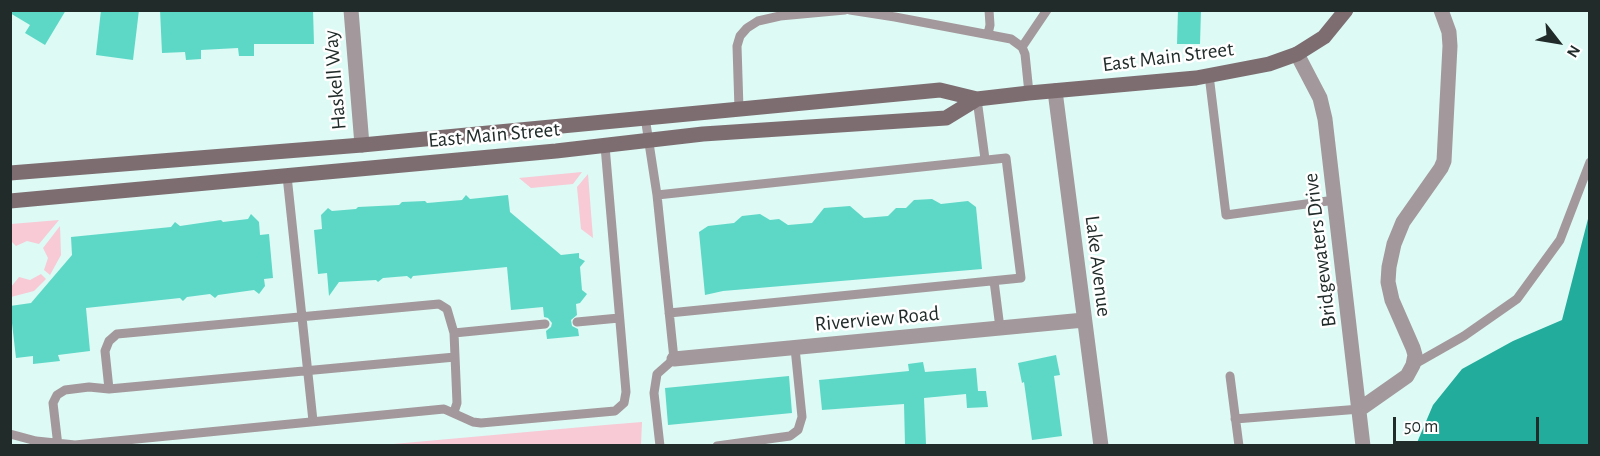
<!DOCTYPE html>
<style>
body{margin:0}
#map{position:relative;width:1600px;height:456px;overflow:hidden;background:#ddfaf5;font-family:"Alegreya Sans",sans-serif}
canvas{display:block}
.frame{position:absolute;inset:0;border:12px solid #212c2a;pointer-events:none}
.north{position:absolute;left:1528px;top:12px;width:60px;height:60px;-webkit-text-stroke:4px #fff;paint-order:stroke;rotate:121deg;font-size:16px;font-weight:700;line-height:24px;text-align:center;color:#212c2a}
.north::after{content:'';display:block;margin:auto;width:21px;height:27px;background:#212c2a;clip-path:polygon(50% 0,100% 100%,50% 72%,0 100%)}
.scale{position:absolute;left:1393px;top:417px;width:146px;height:27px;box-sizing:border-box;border:3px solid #212c2a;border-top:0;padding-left:8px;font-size:18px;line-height:21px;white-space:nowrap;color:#212c2a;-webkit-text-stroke:4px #fff;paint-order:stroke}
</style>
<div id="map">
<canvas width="1600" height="456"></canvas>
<div class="frame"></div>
<div class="north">N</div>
<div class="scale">50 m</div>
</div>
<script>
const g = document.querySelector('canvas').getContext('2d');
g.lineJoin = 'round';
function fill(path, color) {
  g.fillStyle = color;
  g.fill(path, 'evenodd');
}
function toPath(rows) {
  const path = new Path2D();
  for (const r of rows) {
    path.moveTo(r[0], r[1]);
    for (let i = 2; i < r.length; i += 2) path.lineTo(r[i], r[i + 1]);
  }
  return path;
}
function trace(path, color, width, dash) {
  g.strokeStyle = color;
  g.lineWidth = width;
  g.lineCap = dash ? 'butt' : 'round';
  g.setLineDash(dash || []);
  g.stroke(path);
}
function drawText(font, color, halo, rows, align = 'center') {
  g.font = font + ' "Alegreya Sans",sans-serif';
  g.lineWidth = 5;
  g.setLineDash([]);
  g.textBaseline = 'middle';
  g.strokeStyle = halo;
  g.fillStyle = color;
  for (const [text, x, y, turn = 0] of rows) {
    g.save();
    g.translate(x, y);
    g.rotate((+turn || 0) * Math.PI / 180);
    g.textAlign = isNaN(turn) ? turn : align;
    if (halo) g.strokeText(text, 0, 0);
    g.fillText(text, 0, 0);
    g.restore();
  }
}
fill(toPath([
 [582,172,573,184,531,188,519,178],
 [588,174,593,238,581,229,577,187],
 [59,220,39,244,27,241,16,246,11,241,11,224],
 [60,226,61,255,50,275,44,270,48,258,43,248],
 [41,274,46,279,34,291,11,297,11,287,19,277,30,280],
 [642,422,641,445,382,445,605,425]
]), '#f7cad6');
fill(toPath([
 [1589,215,1589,445,1416,445,1433,405,1462,369,1513,341,1562,320]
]), '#22ac9c');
fill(toPath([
 [10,10,66,10,45,45,25,33,30,25,10,13],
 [101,10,139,10,133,60,96,55],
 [160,10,313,10,314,44,254,44,254,56,239,56,238,48,201,50,201,59,186,60,185,52,162,53],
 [1178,10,1201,10,1200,44,1177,44],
 [466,195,470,199,508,195,510,212,561,255,579,253,579,258,585,261,580,267,582,290,587,294,580,303,576,304,577,315,571,320,572,326,578,329,579,336,547,339,546,331,551,327,552,323,548,318,544,317,543,307,511,310,507,267,413,276,411,279,407,276,383,278,378,282,376,280,339,282,329,296,327,273,318,274,314,230,322,229,321,215,328,208,332,211,356,209,358,207,399,205,402,202,425,201,427,203,462,200],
 [932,199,941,204,968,201,976,207,982,269,723,291,705,295,699,232,708,226,734,223,742,216,760,214,770,220,779,219,788,225,812,223,824,208,850,206,864,218,888,216,896,208,906,208,914,200],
 [251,214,259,222,260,235,269,234,273,278,264,279,265,286,259,294,254,290,218,295,215,298,210,294,187,297,183,301,180,298,86,308,90,351,58,355,60,361,33,364,33,356,16,358,10,306,31,303,72,255,71,237,171,227,175,222,180,226,221,220,223,222,248,219],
 [1056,355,1060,375,1054,376,1062,436,1032,440,1024,382,1022,383,1018,363],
 [923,362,925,372,976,368,978,391,986,391,988,407,967,408,966,394,924,398,926,444,905,444,904,404,822,410,819,380,909,371,908,364],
 [789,376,792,413,668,425,665,388]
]), '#5dd8c7');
trace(toPath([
 [850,10,895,17,1011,39,1022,47,1025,54,1029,93],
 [988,34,990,25,989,10],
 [1022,47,1047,10],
 [1209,75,1226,215,1335,200],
 [977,99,985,159],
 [739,109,737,46,740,36,747,28,758,21,780,16,845,10],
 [645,117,657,195,674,359,657,374,654,393,660,446],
 [287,176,313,421],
 [657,195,1006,158,1021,278,669,313],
 [994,281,1000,328],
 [577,322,619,318],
 [454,333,545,324],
 [1413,365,1464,336,1517,299,1560,240,1590,162],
 [1230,376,1239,446],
 [109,389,105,351,109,341,117,334,439,304,447,309,454,333,457,403,454,412],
 [1235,419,1360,409],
 [10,434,36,441,75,445,444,409,473,422,481,423,615,411,624,403,626,392,605,146],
 [58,446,53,403,57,395,65,390,89,387,109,389,455,357],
 [717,446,790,436,798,430,802,417,795,348]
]), '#a3989b', 9);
trace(toPath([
 [351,10,362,145],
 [1297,54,1320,98,1325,119,1363,446],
 [1055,91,1101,446],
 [674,359,1084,320],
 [1360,409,1407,376,1413,365,1415,355,1413,348,1392,300,1388,282,1389,267,1394,244,1403,222,1441,168,1444,161,1450,46,1449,32,1441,10]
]), '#a3989b', 15);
trace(toPath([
 [10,173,362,145,940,90,977,99,1029,93,1196,78,1269,64,1297,54,1324,37,1346,10],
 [10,201,556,151,703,134,946,118,977,99]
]), '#7d6d71', 15);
drawText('21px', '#212c2a', '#fff', [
 ["East Main Street",1168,57,-7],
 ["Haskell Way",335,80,-95],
 ["East Main Street",494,135,-5],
 ["Bridgewaters Drive",1320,250,-97],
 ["Lake Avenue",1098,266,83],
 ["Riverview Road",877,319,-5]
]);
</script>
